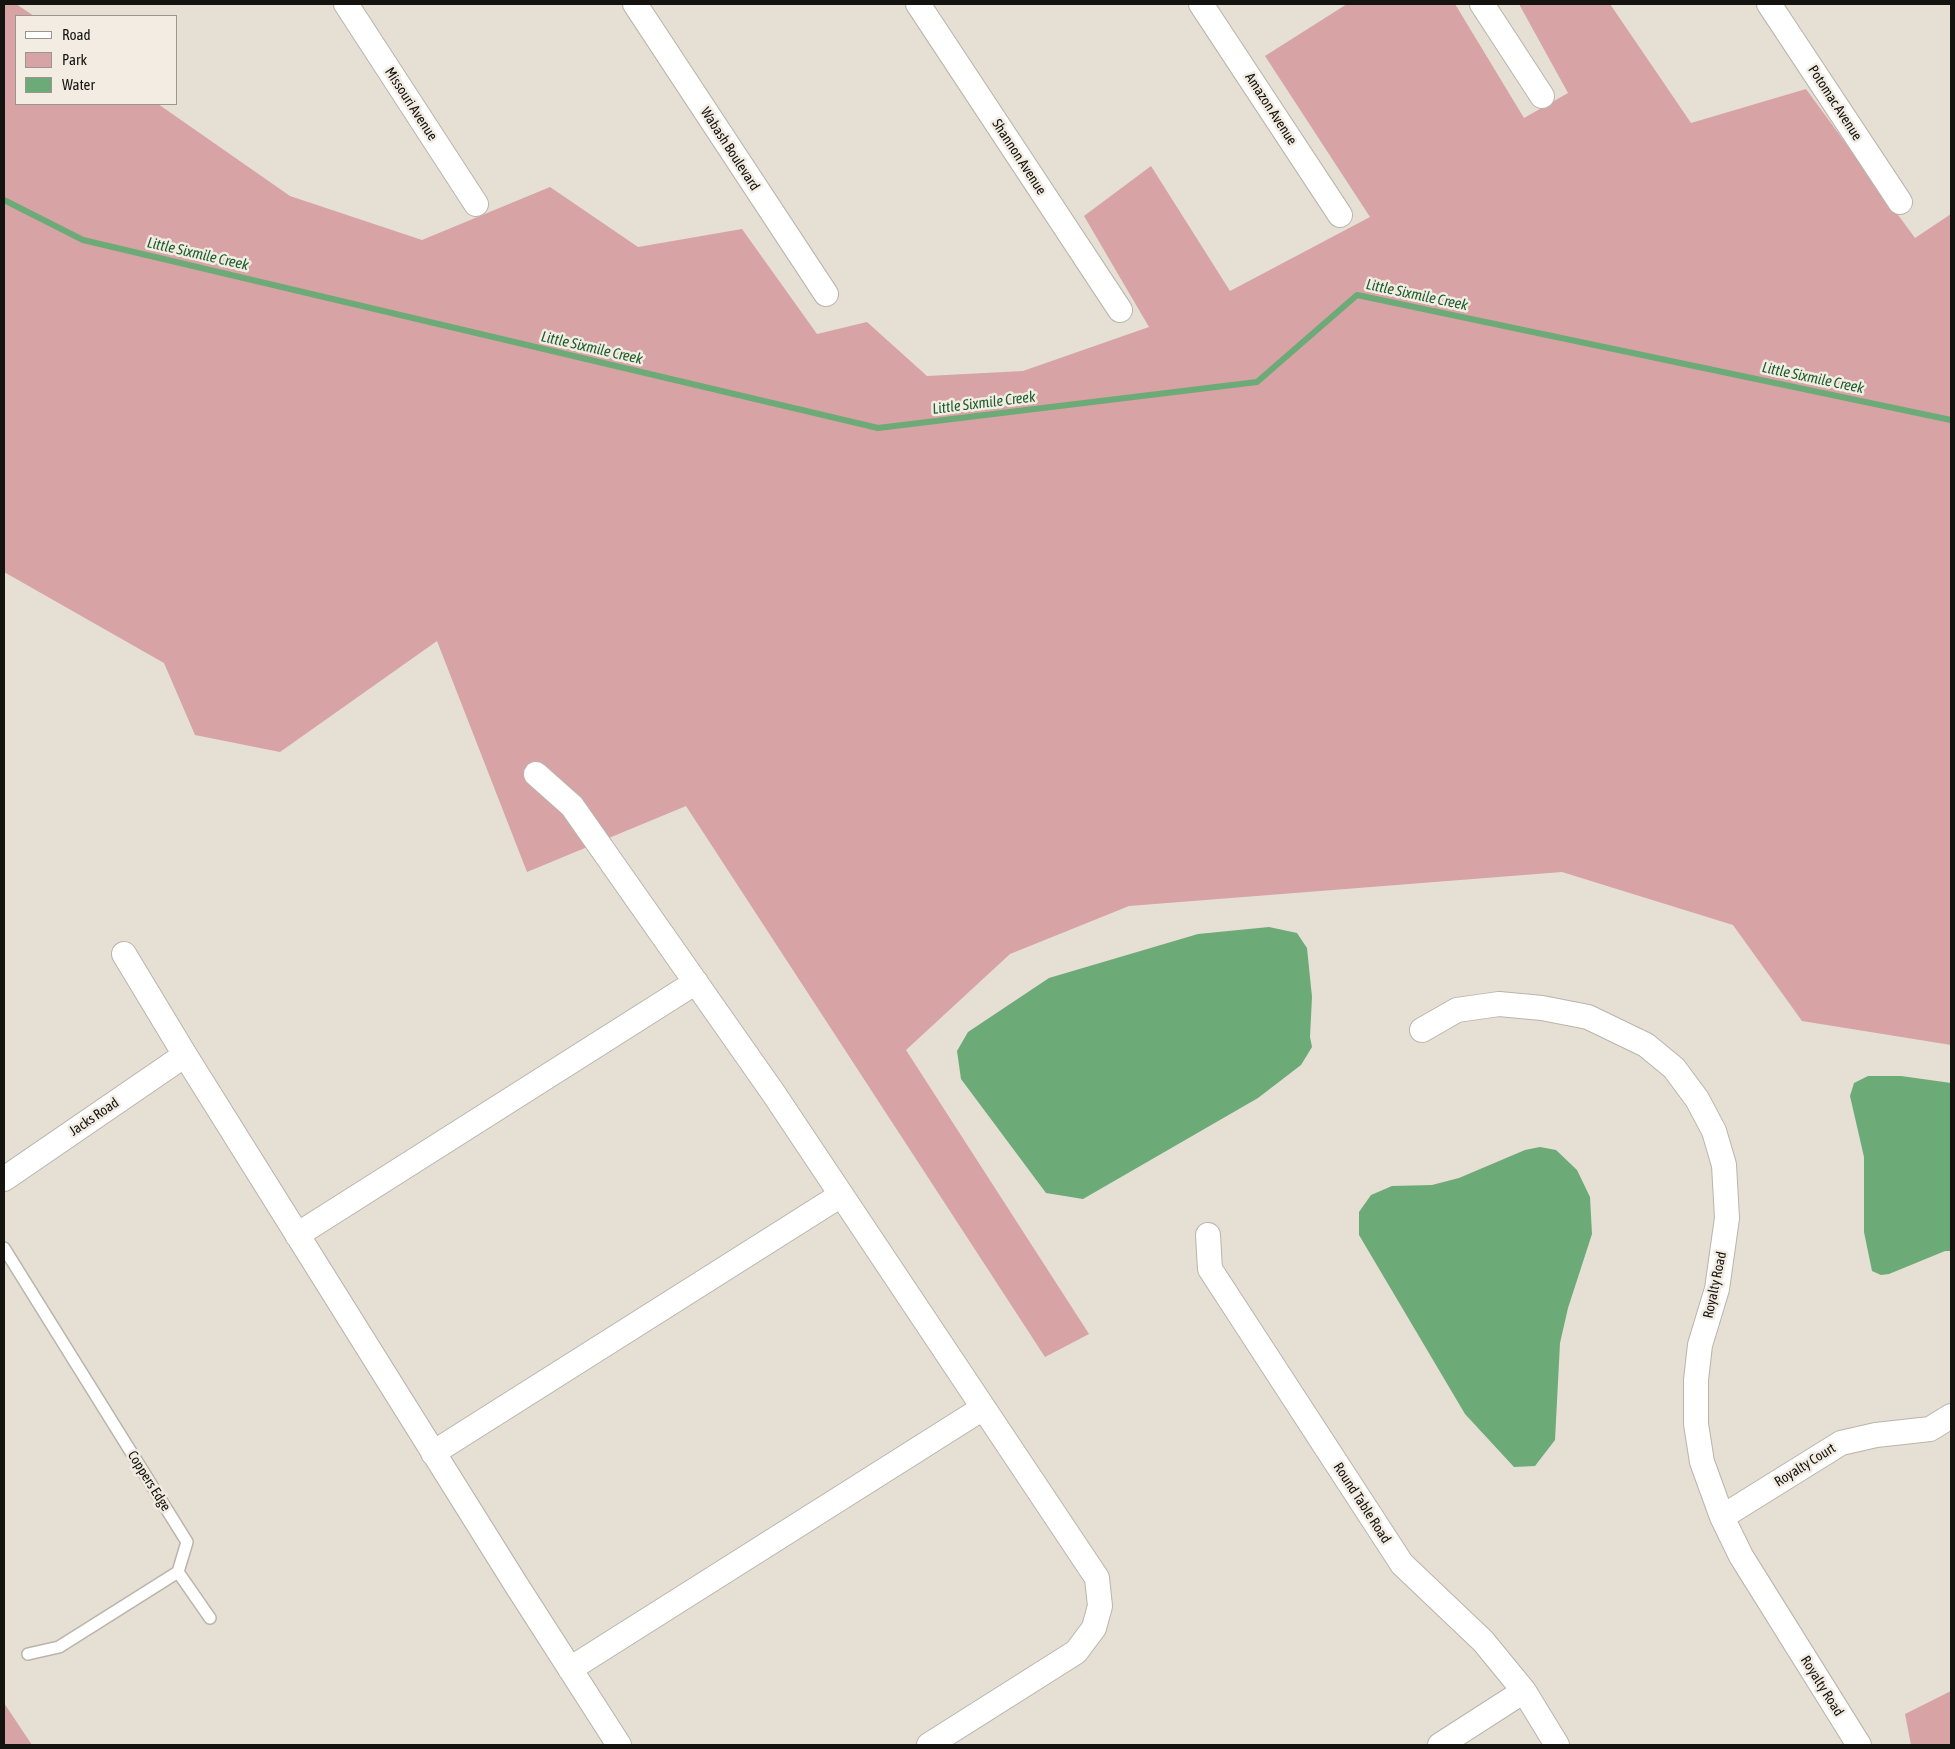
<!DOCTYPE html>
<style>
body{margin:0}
#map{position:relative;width:1955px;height:1749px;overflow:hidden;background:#e5dfd4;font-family:"Asap Condensed",sans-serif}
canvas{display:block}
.frame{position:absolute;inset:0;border:5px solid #151310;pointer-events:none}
.legend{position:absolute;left:15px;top:15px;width:162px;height:90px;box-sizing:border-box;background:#f2ece2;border:1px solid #9a958e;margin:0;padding:6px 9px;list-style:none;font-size:15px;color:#151310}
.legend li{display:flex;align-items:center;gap:10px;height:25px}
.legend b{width:25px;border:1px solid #9a958e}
</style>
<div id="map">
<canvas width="1955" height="1749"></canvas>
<div class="frame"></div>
<ul class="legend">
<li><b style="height:6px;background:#fff"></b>Road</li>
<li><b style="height:14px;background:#d7a3a5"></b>Park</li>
<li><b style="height:14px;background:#6caa77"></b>Water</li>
</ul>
</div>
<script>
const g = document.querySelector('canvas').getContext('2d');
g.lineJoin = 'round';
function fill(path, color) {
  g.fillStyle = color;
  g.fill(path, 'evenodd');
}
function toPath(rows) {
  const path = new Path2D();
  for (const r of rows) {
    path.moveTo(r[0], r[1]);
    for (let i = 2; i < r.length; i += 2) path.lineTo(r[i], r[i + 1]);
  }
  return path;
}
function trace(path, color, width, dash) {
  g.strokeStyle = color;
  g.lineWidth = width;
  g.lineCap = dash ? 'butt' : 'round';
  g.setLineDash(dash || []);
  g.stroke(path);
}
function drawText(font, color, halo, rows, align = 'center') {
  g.font = font + ' "Asap Condensed",sans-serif';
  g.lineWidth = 5;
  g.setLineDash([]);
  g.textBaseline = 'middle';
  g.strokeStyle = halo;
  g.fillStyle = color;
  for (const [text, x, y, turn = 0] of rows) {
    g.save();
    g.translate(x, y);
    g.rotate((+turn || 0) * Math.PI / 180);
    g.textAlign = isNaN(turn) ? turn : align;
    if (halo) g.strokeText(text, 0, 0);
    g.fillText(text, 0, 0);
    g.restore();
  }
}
fill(toPath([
 [4,4,16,4,34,16,16,16,16,104,158,104,290,196,422,240,550,187,638,247,742,229,817,334,867,322,927,376,1023,371,1149,327,1084,216,1151,166,1230,291,1370,217,1265,56,1347,4,1455,4,1524,118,1568,93,1519,4,1610,4,1691,123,1806,89,1915,238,1951,214,1951,1045,1802,1021,1733,925,1562,872,1129,906,1010,954,906,1050,1089,1334,1045,1357,686,806,527,872,437,641,280,752,195,735,164,663,4,572],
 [1951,1691,1951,1745,1911,1745,1905,1714],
 [4,1703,32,1745,4,1745]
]), '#d7a3a5');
fill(toPath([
 [1269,927,1297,933,1307,948,1312,997,1310,1037,1312,1047,1301,1065,1258,1098,1083,1199,1046,1193,961,1079,957,1051,968,1032,1049,978,1198,934],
 [1868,1076,1901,1076,1951,1083,1951,1251,1945,1251,1889,1274,1881,1275,1872,1271,1864,1232,1864,1157,1850,1096,1854,1083],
 [1540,1147,1556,1150,1577,1170,1590,1197,1592,1234,1568,1308,1560,1343,1555,1440,1535,1466,1514,1467,1465,1414,1359,1235,1359,1212,1371,1195,1392,1186,1432,1185,1459,1178,1525,1150]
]), '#6caa77');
trace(toPath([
 [4,200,83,240,878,428,1257,382,1357,295,1951,420]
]), '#6caa77', 6);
const service = toPath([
 [4,1248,187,1542,178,1572,59,1647,28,1654],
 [178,1572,210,1618]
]);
const minor = toPath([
 [346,4,476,204],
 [635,4,826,294],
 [918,4,1120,310],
 [1201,4,1340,215],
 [1482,4,1542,96],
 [1769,4,1900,202],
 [536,774,572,806,774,1094,1097,1578,1100,1606,1094,1628,1076,1652,929,1745],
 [124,954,185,1055,517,1586,619,1745],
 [1422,1030,1457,1010,1499,1004,1542,1008,1588,1017,1646,1045,1674,1068,1697,1099,1714,1131,1724,1165,1727,1218,1717,1289,1700,1345,1696,1380,1696,1424,1702,1462,1722,1517,1741,1556,1859,1745],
 [4,1179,185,1055],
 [297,1235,696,982],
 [1208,1235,1210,1269,1402,1564,1483,1641,1524,1691,1557,1745],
 [433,1453,841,1195],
 [1722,1517,1841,1443,1876,1435,1930,1429,1951,1416],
 [570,1669,983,1408],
 [1440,1745,1524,1691]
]);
trace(service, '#bab4aa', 14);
trace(minor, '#bab4aa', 26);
trace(service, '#fff', 11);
trace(minor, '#fff', 24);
drawText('14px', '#151310', '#f2ece2', [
 ["Potomac Avenue",1835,103,57],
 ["Missouri Avenue",411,104,57],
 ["Amazon Avenue",1271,109,57],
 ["Wabash Boulevard",730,149,57],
 ["Shannon Avenue",1019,157,57],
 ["Jacks Road",94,1117,-34],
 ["Royalty Road",1715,1285,-78],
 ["Royalty Court",1805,1465,-32],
 ["Coppers Edge",149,1481,58],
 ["Round Table Road",1362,1503,57],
 ["Royalty Road",1822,1686,58]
]);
drawText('italic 15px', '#1c5f2e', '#f2ece2', [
 ["Little Sixmile Creek",198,254,13],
 ["Little Sixmile Creek",1417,295,12],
 ["Little Sixmile Creek",592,348,13],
 ["Little Sixmile Creek",1813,378,12],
 ["Little Sixmile Creek",984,403,-7]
]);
</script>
